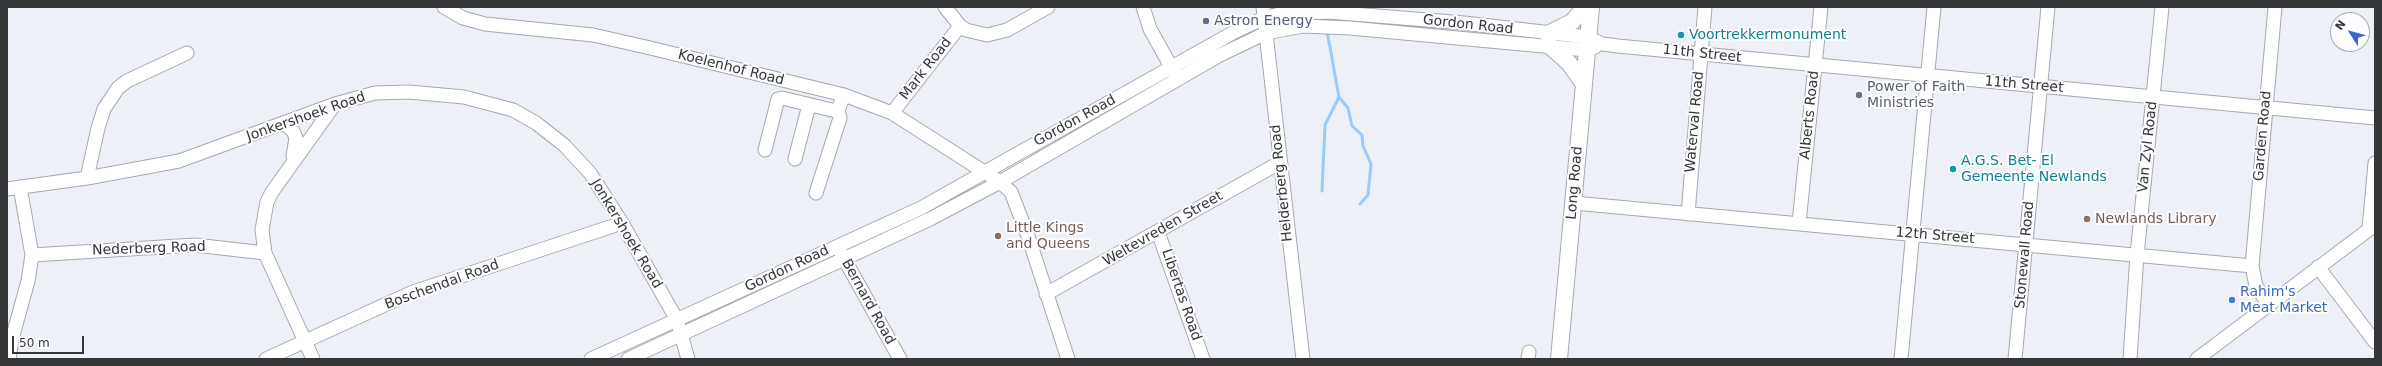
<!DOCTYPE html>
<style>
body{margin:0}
#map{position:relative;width:2382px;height:366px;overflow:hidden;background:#edf0f7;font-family:"DejaVu Sans",sans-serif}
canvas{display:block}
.frame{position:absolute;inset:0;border:8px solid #353638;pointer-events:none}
.north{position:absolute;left:2330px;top:12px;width:40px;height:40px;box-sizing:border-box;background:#fdfdff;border:1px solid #adadaf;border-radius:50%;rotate:306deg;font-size:11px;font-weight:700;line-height:16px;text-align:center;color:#353638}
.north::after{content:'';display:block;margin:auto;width:14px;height:18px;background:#3567d6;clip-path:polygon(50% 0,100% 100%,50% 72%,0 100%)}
.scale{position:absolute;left:12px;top:336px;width:72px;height:18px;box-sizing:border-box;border:2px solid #353638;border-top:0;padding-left:5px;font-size:12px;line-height:14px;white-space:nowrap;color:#353638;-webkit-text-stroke:3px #fdfdff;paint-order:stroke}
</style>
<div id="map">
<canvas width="2382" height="366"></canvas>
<div class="frame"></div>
<div class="north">N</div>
<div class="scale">50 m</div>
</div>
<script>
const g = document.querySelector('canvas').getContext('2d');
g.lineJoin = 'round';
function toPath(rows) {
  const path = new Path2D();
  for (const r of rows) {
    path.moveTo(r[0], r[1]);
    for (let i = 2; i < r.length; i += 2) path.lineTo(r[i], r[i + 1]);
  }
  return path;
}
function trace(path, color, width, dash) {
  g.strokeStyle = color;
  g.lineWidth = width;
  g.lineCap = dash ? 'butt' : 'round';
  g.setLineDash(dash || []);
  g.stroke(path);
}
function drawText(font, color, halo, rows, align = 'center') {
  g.font = font + ' "DejaVu Sans",sans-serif';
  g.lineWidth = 4;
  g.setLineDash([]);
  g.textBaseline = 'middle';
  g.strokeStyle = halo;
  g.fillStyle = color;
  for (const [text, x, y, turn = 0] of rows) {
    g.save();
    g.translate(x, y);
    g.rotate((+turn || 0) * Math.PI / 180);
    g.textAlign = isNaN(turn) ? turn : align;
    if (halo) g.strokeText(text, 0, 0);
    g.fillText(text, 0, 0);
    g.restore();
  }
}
trace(toPath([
 [1339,97,1348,108,1352,126,1362,135,1363,146,1371,164,1368,195,1360,204],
 [1322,191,1325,125,1339,97,1327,31]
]), '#9acbfb', 3);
const minor = toPath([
 [444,7,463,18,485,24,593,35,646,47,844,95,892,113,1000,182,1011,192,1028,236,1068,359],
 [945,7,960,26,966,30,987,35,1007,30,1048,7],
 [1143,7,1150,29,1175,74],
 [1263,7,1303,359],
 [892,113,960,26],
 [285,124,293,131,296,138,293,156],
 [765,150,778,99,782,98,836,111,838,110,844,95],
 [795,159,809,105],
 [87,178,98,128,104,109,118,88,127,81,187,53],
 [7,189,87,178,179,161,335,104,375,93,409,92,464,97,513,110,536,123,564,145,590,173,622,223,677,320,688,359],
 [816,193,840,118,838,110],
 [1574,203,2252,266],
 [1688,214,1705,7],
 [1799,223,1821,7],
 [2369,229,2375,163],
 [1158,232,1203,359],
 [841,253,900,359],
 [32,255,195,245,265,253],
 [2318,267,2375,342],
 [1046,294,1279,163],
 [2269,305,2256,286,2252,266,2275,7],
 [9,359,12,339,28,281,32,255,20,187],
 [266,359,413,292,622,223],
 [313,359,265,253,262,230,267,202,272,192,335,104],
 [591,359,921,208,1236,31,1264,18,1283,13,1328,12,1464,23,1587,37,1602,44,1618,46,2375,118],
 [628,359,930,219,1000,182,1218,56,1266,33,1303,26,1350,28,1586,50,1595,47],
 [1528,359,1529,352],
 [1901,359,1934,7],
 [2015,359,2048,7],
 [2130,359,2137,255,2162,7],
 [2197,359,2375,225]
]);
const major = toPath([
 [1548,34,1572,22,1585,7],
 [1549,45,1569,63,1584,84],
 [1559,359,1591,7]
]);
trace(minor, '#a6a8ae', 15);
trace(major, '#a6a8ae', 18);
trace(minor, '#fff', 13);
trace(major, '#fff', 16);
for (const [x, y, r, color] of [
 [1206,21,4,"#5c6f8a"],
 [1681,35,4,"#0f9aa8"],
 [1859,95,4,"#6b7280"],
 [1953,169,4,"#0f9aa8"],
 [2087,219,4,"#8d6e63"],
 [998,236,4,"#8d6e63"],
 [2232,300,4,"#3f7fe0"]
]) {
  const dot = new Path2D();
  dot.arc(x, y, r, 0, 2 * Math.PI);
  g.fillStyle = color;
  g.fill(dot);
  trace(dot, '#fdfdff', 1.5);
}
drawText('14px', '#4e5e75', '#fdfdff', [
 ["Astron Energy",1214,21]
], 'left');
drawText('14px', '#353638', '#fdfdff', [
 ["Gordon Road",1468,25,6],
 ["11th Street",1702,54,6],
 ["Koelenhof Road",731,68,14],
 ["Mark Road",926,69,-52],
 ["11th Street",2024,85,5],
 ["Alberts Road",1810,115,-84],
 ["Jonkershoek Road",306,117,-19],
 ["Gordon Road",1075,121,-29],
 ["Waterval Road",1695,122,-85],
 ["Garden Road",2263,136,-85],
 ["Van Zyl Road",2148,147,-84],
 ["Helderberg Road",1282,183,-96],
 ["Long Road",1575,183,-85],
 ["Weltevreden Street",1163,229,-30],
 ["Jonkershoek Road",626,234,59],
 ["12th Street",1935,236,5],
 ["Nederberg Road",149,249,-2],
 ["Stonewall Road",2025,255,-85],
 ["Gordon Road",787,269,-25],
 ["Boschendal Road",442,285,-20],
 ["Libertas Road",1181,295,71],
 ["Bernard Road",868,302,61]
]);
drawText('14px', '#0d838f', '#fdfdff', [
 ["Voortrekkermonument",1689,35],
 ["A.G.S. Bet- El",1961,161],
 ["Gemeente Newlands",1961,177]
], 'left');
drawText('14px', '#5b616d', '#fdfdff', [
 ["Power of Faith",1867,87],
 ["Ministries",1867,103]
], 'left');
drawText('14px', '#785e54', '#fdfdff', [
 ["Newlands Library",2095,219],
 ["Little Kings",1006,228],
 ["and Queens",1006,244]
], 'left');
drawText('14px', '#366cbe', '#fdfdff', [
 ["Rahim's",2240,292],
 ["Meat Market",2240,308]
], 'left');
</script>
